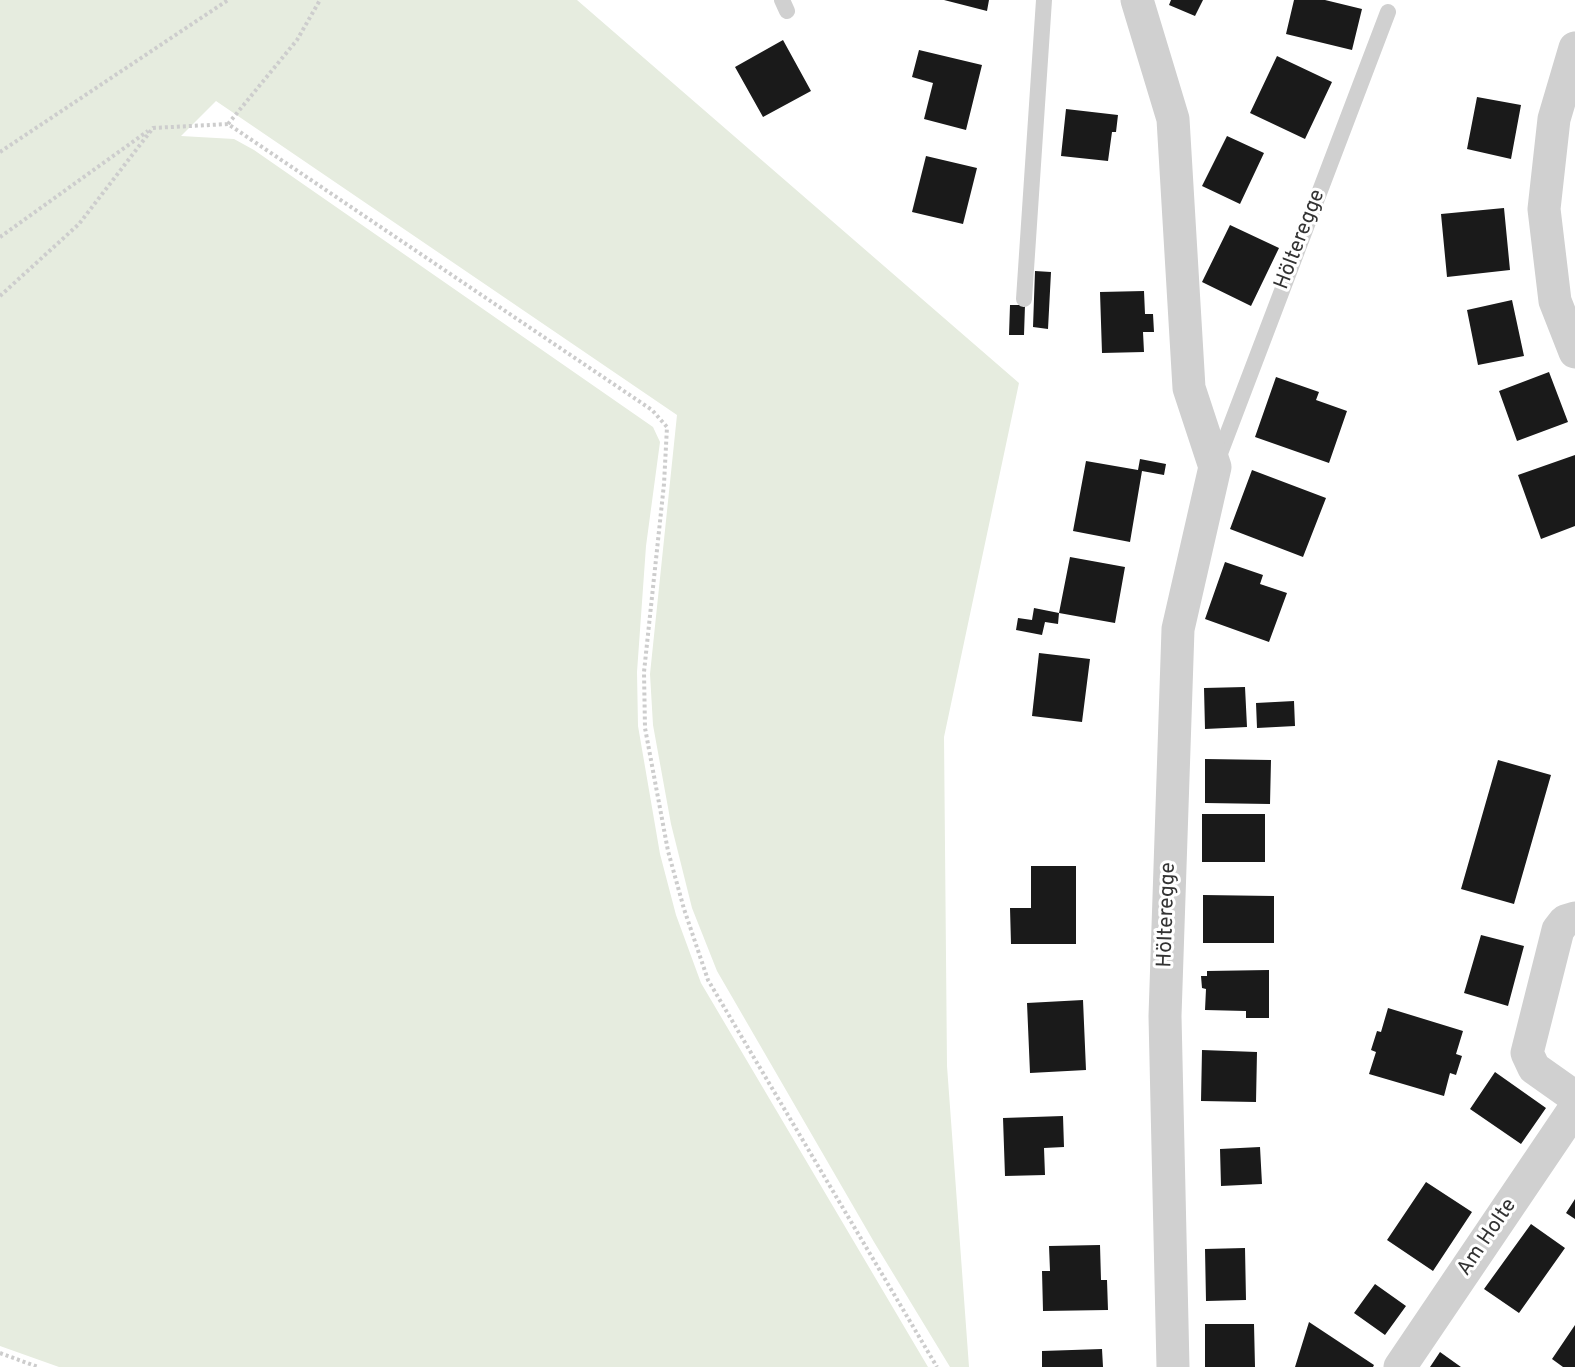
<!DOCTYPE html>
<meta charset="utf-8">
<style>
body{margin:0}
canvas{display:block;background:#fff}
</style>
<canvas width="1575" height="1367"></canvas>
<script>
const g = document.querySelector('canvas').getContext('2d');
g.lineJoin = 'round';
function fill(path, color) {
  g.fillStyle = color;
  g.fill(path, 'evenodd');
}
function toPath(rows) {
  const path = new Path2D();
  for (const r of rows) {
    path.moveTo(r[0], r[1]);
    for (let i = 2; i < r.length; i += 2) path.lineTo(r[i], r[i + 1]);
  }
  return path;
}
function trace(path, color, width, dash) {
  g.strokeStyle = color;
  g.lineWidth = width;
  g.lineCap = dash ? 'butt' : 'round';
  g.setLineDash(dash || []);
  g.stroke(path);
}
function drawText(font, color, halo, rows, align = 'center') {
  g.font = font + ' Overpass,sans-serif';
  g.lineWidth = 6;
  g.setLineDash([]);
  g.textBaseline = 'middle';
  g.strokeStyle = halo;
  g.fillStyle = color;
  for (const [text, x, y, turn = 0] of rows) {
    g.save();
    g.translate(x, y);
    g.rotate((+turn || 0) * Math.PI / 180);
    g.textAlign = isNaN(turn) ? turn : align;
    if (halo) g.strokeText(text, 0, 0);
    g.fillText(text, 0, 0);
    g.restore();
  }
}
fill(toPath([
 [0,0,577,0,1019,383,944,737,947,1066,969,1367,950,1367,874,1242,717,971,692,908,671,824,653,725,650,674,677,415,216,101,181,136,234,139,254,150,653,427,660,442,646,546,637,672,638,726,660,854,676,915,701,983,928,1367,59,1367,0,1346]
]), '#e6ecdf');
fill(toPath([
 [944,0,989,0,987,11],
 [1171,0,1203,0,1195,16,1169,5],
 [1294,0,1325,0,1362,9,1352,50,1286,34],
 [783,40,811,91,763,117,735,67],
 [919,50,982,65,966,130,924,119,933,83,912,77],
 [1277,56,1332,82,1305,139,1250,113],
 [1477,97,1521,105,1511,159,1467,149],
 [1066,109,1118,115,1116,132,1112,132,1108,161,1061,156],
 [1227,136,1264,153,1240,204,1202,186],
 [926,156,977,168,963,224,912,212],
 [1504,208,1510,270,1447,277,1441,214],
 [1230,225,1279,248,1251,306,1202,282],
 [1035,271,1051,272,1048,329,1033,327],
 [1144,291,1145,314,1153,314,1154,332,1143,332,1144,352,1102,353,1100,292],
 [1512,300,1524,356,1478,365,1467,310],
 [1010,305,1025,305,1024,335,1009,335],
 [1549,372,1568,422,1517,441,1499,391],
 [1276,377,1319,392,1316,400,1347,411,1329,463,1255,437],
 [1575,455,1575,526,1541,539,1518,475],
 [1140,459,1166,464,1164,475,1142,471,1130,542,1073,531,1086,461,1138,470],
 [1252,470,1326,498,1303,557,1230,529],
 [1070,557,1125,567,1115,623,1059,613],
 [1225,562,1263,575,1260,584,1287,593,1269,642,1205,619],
 [1034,608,1059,613,1058,624,1045,622,1042,635,1016,630,1018,618,1032,620],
 [1039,653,1090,659,1082,722,1032,716],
 [1245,687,1247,727,1205,729,1204,688],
 [1294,701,1295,726,1257,728,1256,703],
 [1205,759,1271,760,1270,804,1205,803],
 [1498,760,1551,775,1514,904,1461,889],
 [1202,814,1265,814,1265,862,1202,862],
 [1031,866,1076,866,1076,944,1011,944,1010,908,1031,908],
 [1203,895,1274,896,1274,943,1203,943],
 [1481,935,1524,946,1508,1006,1464,993],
 [1269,970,1269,1018,1246,1018,1246,1011,1205,1010,1206,989,1202,988,1201,976,1207,976,1207,971],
 [1083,1000,1086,1070,1030,1073,1027,1003],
 [1388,1008,1463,1031,1456,1054,1462,1056,1456,1075,1450,1073,1444,1096,1369,1074,1376,1052,1371,1050,1377,1031,1381,1032],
 [1202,1050,1257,1052,1256,1102,1201,1101],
 [1495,1072,1546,1108,1521,1144,1470,1109],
 [1063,1116,1064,1147,1044,1148,1045,1175,1005,1176,1003,1118],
 [1260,1147,1262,1184,1221,1186,1220,1149],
 [1426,1182,1472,1212,1433,1271,1387,1240],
 [1575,1199,1575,1219,1566,1213],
 [1531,1224,1565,1248,1519,1313,1484,1289],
 [1100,1245,1101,1280,1107,1280,1108,1310,1043,1311,1042,1271,1050,1271,1049,1246],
 [1245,1248,1246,1300,1206,1301,1205,1249],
 [1375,1284,1406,1306,1385,1335,1354,1313],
 [1309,1322,1374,1365,1373,1367,1295,1367],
 [1205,1324,1254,1324,1255,1367,1205,1367],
 [1575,1325,1575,1367,1563,1367,1552,1359],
 [1102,1349,1103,1367,1042,1367,1042,1351],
 [1440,1352,1461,1367,1430,1367]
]), '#1a1a1a');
trace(toPath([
 [228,124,297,40,320,0],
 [0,152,228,0],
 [0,237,148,131],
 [0,296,79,224,153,128,228,124,652,410,667,427,664,484,644,672,645,728,668,851,684,909,708,980,937,1367],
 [0,1353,38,1367]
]), '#cdcdcd', 4, [3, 3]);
trace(toPath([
 [782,0,787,11],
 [1024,299,1044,0],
 [1216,464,1388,12]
]), '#d0d0d0', 16);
trace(toPath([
 [1137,0,1173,119,1189,388,1215,467,1178,629,1165,1016,1173,1367],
 [1575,48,1554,119,1544,209,1555,301,1575,352],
 [1575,918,1565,921,1558,930,1527,1053,1534,1068,1575,1097],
 [1400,1367,1575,1108]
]), '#d0d0d0', 33);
drawText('21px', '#333', '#fff', [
 ["Hölteregge",1301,240,-69],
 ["Hölteregge",1168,915,-88],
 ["Am Holte",1488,1238,-56]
]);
</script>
